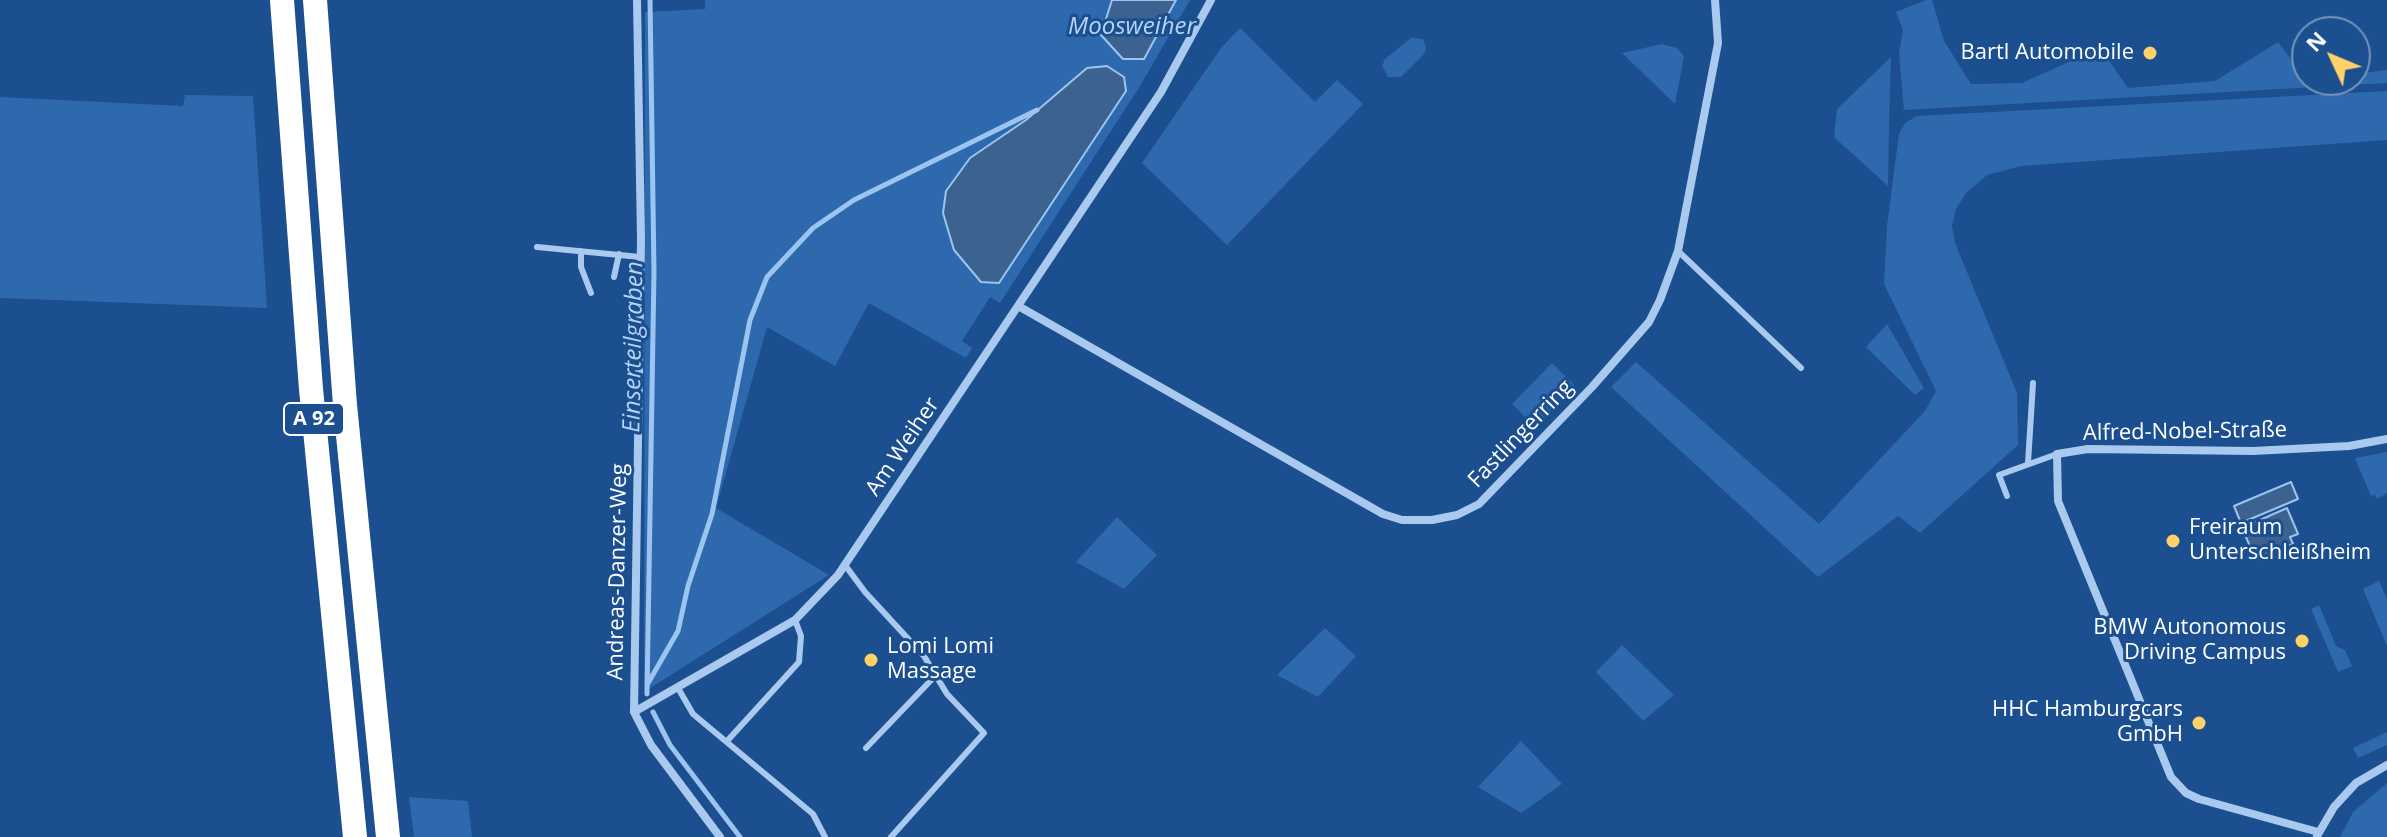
<!DOCTYPE html>
<meta charset="utf-8">
<style>
body{margin:0}
#map{position:relative;width:2387px;height:837px;overflow:hidden;background:#1b4f8f;font-family:"Open Sans",sans-serif}
canvas{display:block}
.north{position:absolute;left:2291px;top:16px;width:80px;height:80px;box-sizing:border-box;background:#1b4f8f;border:2px solid #7695bc;border-radius:50%;rotate:314deg;font-size:22px;font-weight:700;line-height:32px;text-align:center;color:#fff}
.north::after{content:'';display:block;margin:auto;width:28px;height:36px;background:#ffd166;clip-path:polygon(50% 0,100% 100%,50% 72%,0 100%)}
</style>
<div id="map">
<canvas width="2387" height="837"></canvas>
<div class="north">N</div>
</div>
<script>
const g = document.querySelector('canvas').getContext('2d');
g.lineJoin = 'round';
function fill(path, color) {
  g.fillStyle = color;
  g.fill(path, 'evenodd');
}
function toPath(rows) {
  const path = new Path2D();
  for (const r of rows) {
    path.moveTo(r[0], r[1]);
    for (let i = 2; i < r.length; i += 2) path.lineTo(r[i], r[i + 1]);
  }
  return path;
}
function trace(path, color, width, dash) {
  g.strokeStyle = color;
  g.lineWidth = width;
  g.lineCap = dash ? 'butt' : 'round';
  g.setLineDash(dash || []);
  g.stroke(path);
}
function drawText(font, color, halo, rows, align = 'center') {
  g.font = font + ' "Open Sans",sans-serif';
  g.lineWidth = 6;
  g.setLineDash([]);
  g.textBaseline = 'middle';
  g.strokeStyle = halo;
  g.fillStyle = color;
  for (const [text, x, y, turn = 0] of rows) {
    g.save();
    g.translate(x, y);
    g.rotate((+turn || 0) * Math.PI / 180);
    g.textAlign = isNaN(turn) ? turn : align;
    if (halo) g.strokeText(text, 0, 0);
    g.fillText(text, 0, 0);
    g.restore();
  }
}
fill(toPath([
 [705,0,1112,0,1144,59,1177,0,1190,0,1140,86,1000,303,990,297,962,341,972,348,966,358,869,303,835,366,767,327,716,508,829,575,644,692,645,12,705,9],
 [1124,77,1126,91,999,283,970,158,1026,120],
 [1926,0,1932,0,1944,41,1971,84,2022,83,2100,48,2128,88,2215,81,2278,42,2307,80,2355,80,2355,74,2387,70,2387,83,1904,110,1899,53,1903,30,1896,12],
 [1240,28,1315,102,1337,80,1363,104,1227,245,1142,163,1221,48],
 [1411,38,1423,39,1426,48,1424,54,1401,77,1388,77,1382,66,1385,59],
 [1662,44,1677,48,1684,56,1675,104,1622,53],
 [1891,57,1889,123,1888,186,1834,137,1837,109],
 [2387,91,2387,140,2021,166,1987,175,1966,193,1956,209,1952,226,1955,243,2017,393,2018,445,1920,533,1898,516,1818,577,1611,387,1636,362,1819,524,1925,411,1936,391,1884,284,1887,226,1899,134,1905,123,1917,116],
 [185,95,253,96,267,308,0,298,0,97,183,106],
 [1887,324,1924,388,1915,395,1866,347],
 [1552,363,1575,386,1535,427,1512,404],
 [2387,452,2387,493,2377,499,2375,495,2371,496,2355,458],
 [1117,517,1157,555,1124,589,1076,562],
 [2379,581,2387,599,2387,646,2363,589],
 [2319,605,2336,646,2345,650,2352,666,2338,672,2311,609],
 [1325,628,1356,656,1318,697,1277,675],
 [1622,645,1674,695,1643,721,1596,672],
 [2387,732,2387,745,2358,758,2353,748],
 [1521,741,1562,784,1521,813,1478,787],
 [2387,783,2387,837,2340,837,2353,812],
 [409,797,468,801,472,837,414,837]
]), '#2e69ad');
const water = toPath([
 [1112,0,1176,0,1144,59,1123,59,1101,35,1112,0],
 [1107,66,1124,77,1126,91,999,283,981,282,954,250,943,213,946,191,970,158,1026,120,1087,68,1107,66],
 [2291,482,2298,499,2241,523,2234,506,2291,482],
 [2287,508,2298,534,2290,537,2293,544,2256,560,2242,528,2287,508]
]);
fill(water, '#3c6290');
trace(water, '#9cc4f0', 2);
trace(toPath([
 [647,685,678,631,688,586,712,514,750,320,767,277,813,228,854,200,1037,110],
 [647,694,654,271,650,0],
 [653,712,670,745,740,837]
]), '#9cc4f0', 5);
trace(toPath([
 [537,247,640,257],
 [581,251,581,267,591,293],
 [1678,251,1801,368],
 [614,277,619,254],
 [2028,463,2033,383],
 [2007,496,1999,475,2057,454],
 [845,565,865,592,924,656,947,694,984,733,891,837],
 [678,688,693,714,813,814,825,837],
 [728,740,799,662,801,636,795,620],
 [866,748,936,675]
]), '#a9c9ee', 6);
trace(toPath([
 [637,0,641,239,634,712,651,745,720,837],
 [1020,307,1383,514,1402,520,1432,520,1457,515,1479,504,1592,387,1649,322,1660,300,1678,251,1718,43,1715,0],
 [634,712,795,620,838,575,1161,92,1211,0],
 [2318,832,2199,799,2186,793,2171,777,2058,501,2057,454,2088,449,2253,451,2349,446,2387,439],
 [2317,836,2334,807,2356,783,2387,765]
]), '#a9c9ee', 8);
trace(toPath([
 [282,0,311,389,355,837],
 [315,0,345,405,388,837]
]), '#fff', 24);
for (const [x, y, r, color] of [
 [2150,53,8,"#ffd166"],
 [2173,541,8,"#ffd166"],
 [2302,641,8,"#ffd166"],
 [871,660,8,"#ffd166"],
 [2199,723,8,"#ffd166"]
]) {
  const dot = new Path2D();
  dot.arc(x, y, r, 0, 2 * Math.PI);
  g.fillStyle = color;
  g.fill(dot);
  trace(dot, '#1b4f8f', 3);
}
for (const [x, y, w] of [
 [314,419,60]
]) {
  const box = new Path2D();
  box.roundRect(x - w / 2, y - 16, w, 32, 6);
  g.fillStyle = '#1b4f8f';
  g.fill(box);
  trace(box, '#fff', 2);
}
drawText('bold 20px', '#fff', null, [
 ["A 92",314,419]
]);
drawText('22px', '#fff', '#1b4f8f', [
 ["Bartl Automobile",2134,53],
 ["Freiraum",2189,528,"left"],
 ["Unterschleißheim",2189,553,"left"],
 ["BMW Autonomous",2286,628],
 ["Driving Campus",2286,653],
 ["Lomi Lomi",887,647,"left"],
 ["Massage",887,672,"left"],
 ["HHC Hamburgcars",2183,710],
 ["GmbH",2183,735]
], 'right');
drawText('22px', '#fff', '#1b4f8f', [
 ["Alfred-Nobel-Straße",2185,432,-1],
 ["Fastlingerring",1521,434,-46],
 ["Am Weiher",903,447,-56],
 ["Andreas-Danzer-Weg",618,572,-89]
]);
drawText('italic 24px', '#b5d3f5', '#1b4f8f', [
 ["Moosweiher",1132,27],
 ["Einserteilgraben",634,347,-89]
]);
</script>
